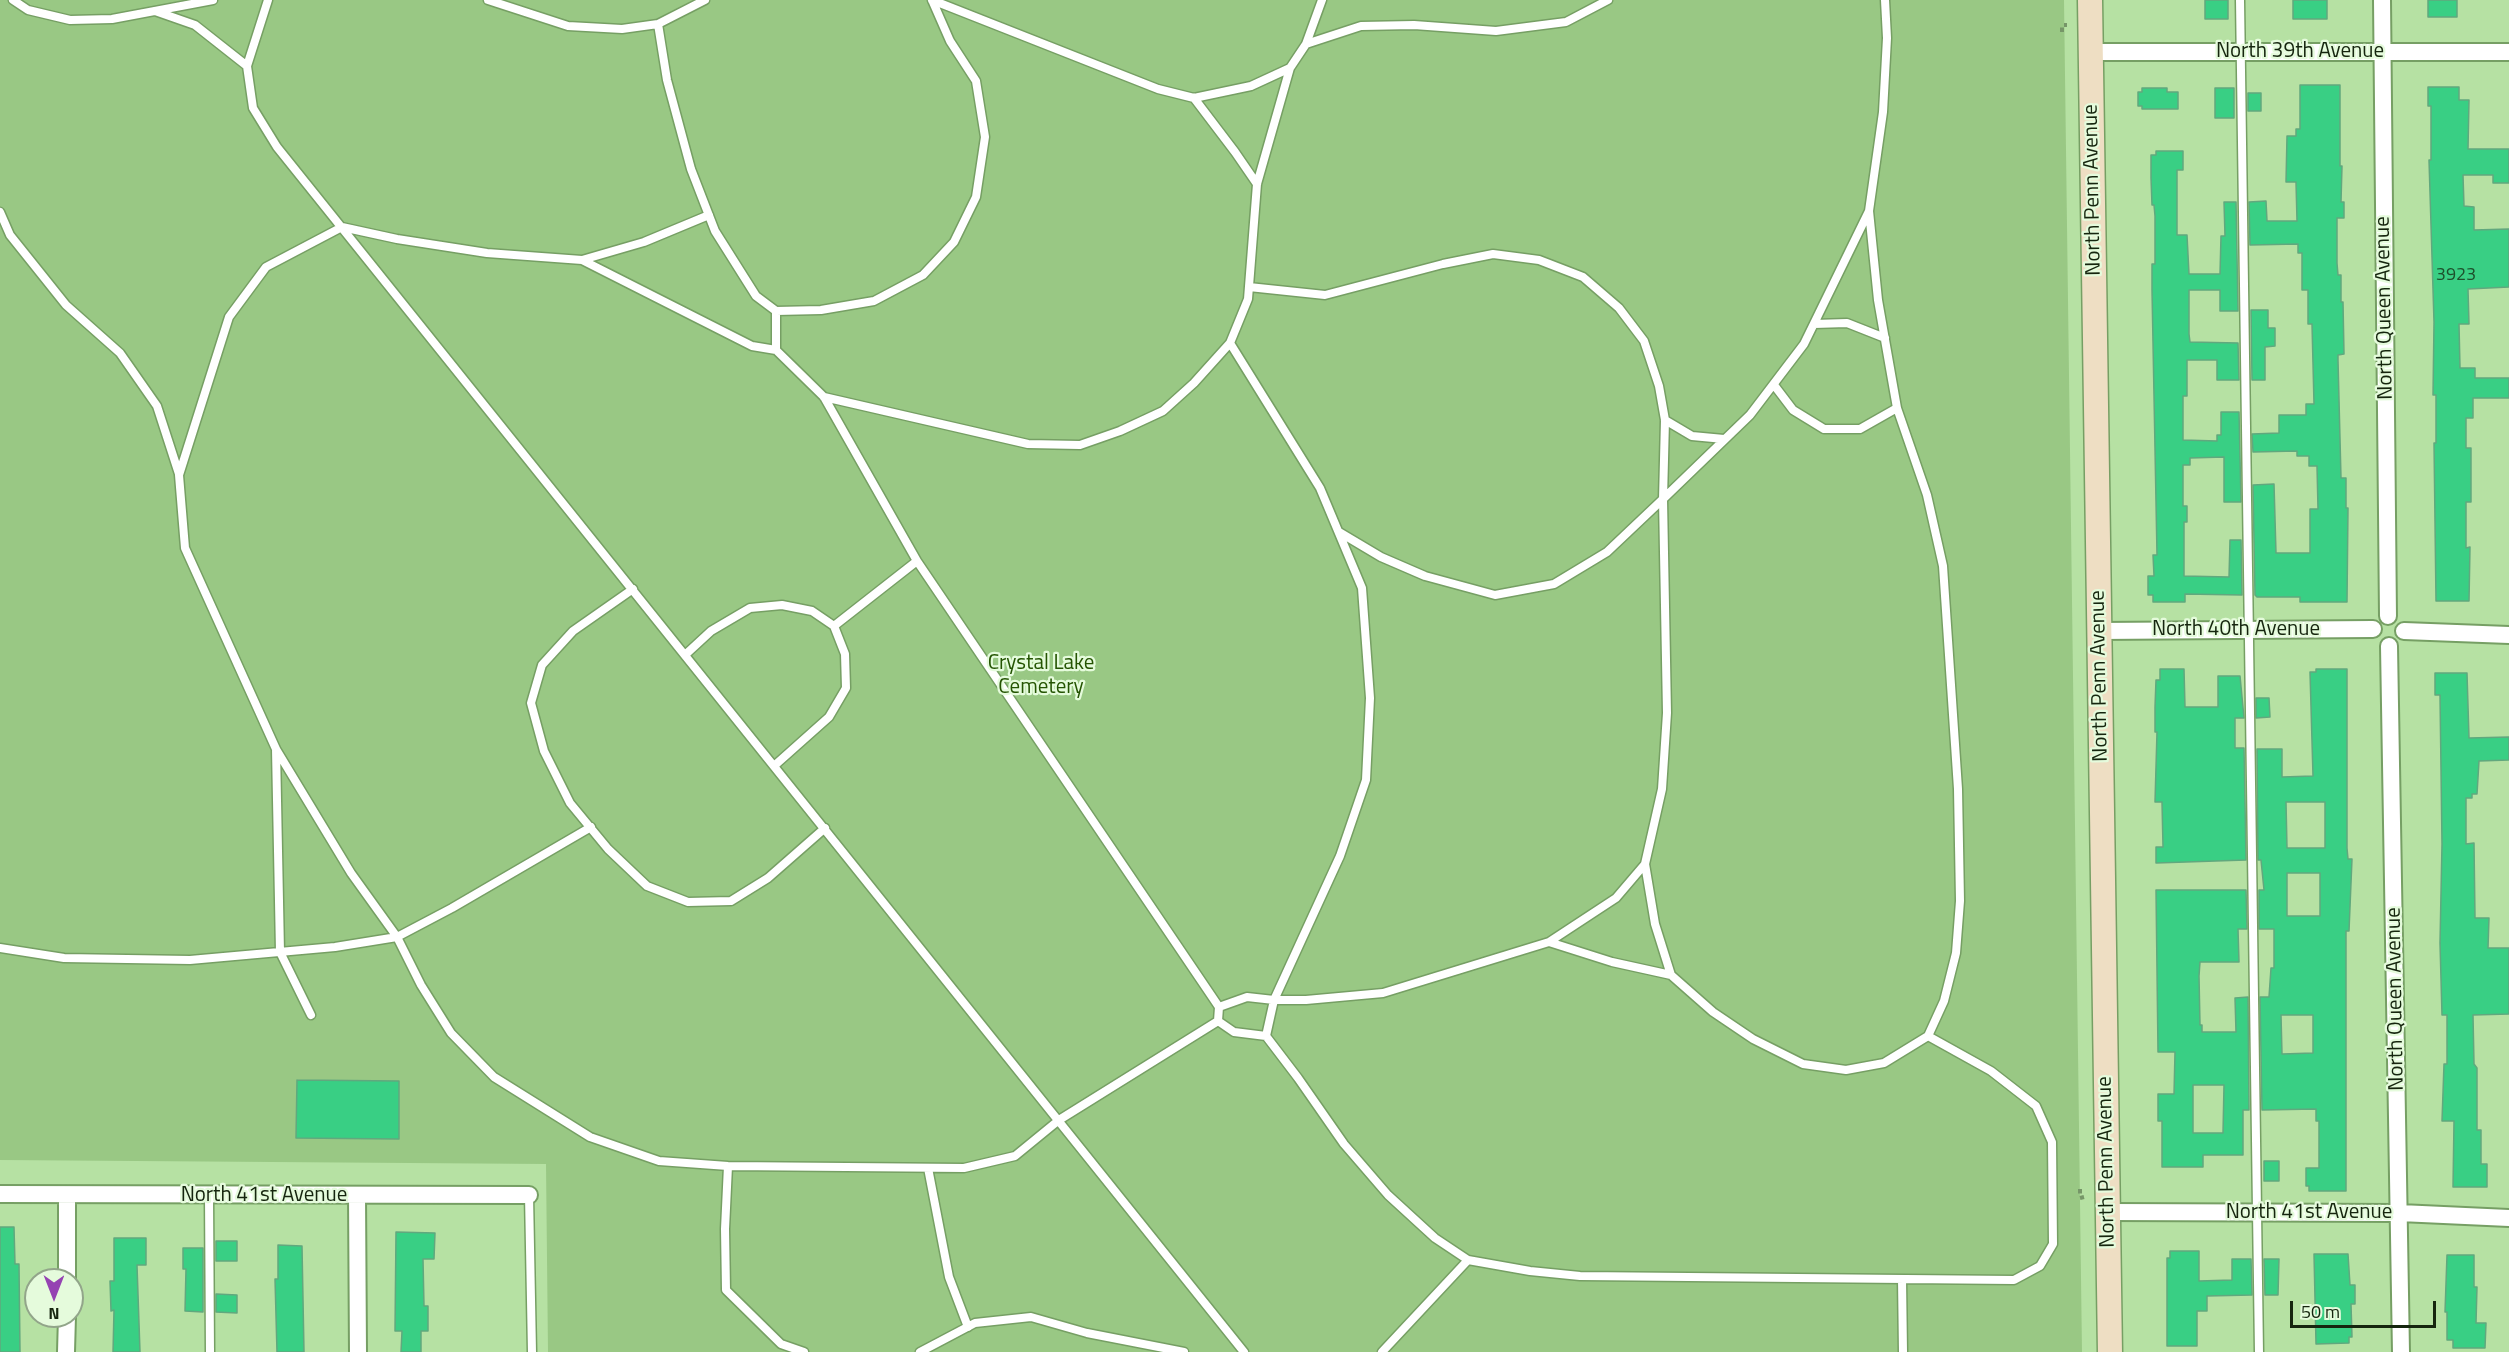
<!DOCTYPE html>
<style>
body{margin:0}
#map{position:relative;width:2509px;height:1352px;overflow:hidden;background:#b6e1a3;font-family:"Titillium Web",sans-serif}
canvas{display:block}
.north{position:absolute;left:24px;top:1268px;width:60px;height:60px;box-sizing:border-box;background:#e5fbdc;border:2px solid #92a58a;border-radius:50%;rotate:180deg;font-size:16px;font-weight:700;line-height:24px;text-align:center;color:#15250e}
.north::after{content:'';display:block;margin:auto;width:21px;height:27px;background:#9543b2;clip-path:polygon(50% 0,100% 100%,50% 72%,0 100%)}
.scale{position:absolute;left:2290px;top:1301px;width:146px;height:27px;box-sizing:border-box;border:3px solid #15250e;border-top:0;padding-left:8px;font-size:18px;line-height:21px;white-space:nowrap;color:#15250e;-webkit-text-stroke:4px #e5fbdc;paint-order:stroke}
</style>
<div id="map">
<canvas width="2509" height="1352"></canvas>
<div class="north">N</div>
<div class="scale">50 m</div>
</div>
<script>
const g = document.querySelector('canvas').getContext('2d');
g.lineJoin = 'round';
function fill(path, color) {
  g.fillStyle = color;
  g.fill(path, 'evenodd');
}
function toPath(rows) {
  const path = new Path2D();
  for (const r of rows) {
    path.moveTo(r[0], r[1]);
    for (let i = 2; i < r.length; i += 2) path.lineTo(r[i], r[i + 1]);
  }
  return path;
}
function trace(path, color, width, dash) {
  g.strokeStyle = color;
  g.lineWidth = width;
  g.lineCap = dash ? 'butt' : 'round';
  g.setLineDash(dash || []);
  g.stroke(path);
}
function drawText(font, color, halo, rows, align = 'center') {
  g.font = font + ' "Titillium Web",sans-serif';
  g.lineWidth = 4.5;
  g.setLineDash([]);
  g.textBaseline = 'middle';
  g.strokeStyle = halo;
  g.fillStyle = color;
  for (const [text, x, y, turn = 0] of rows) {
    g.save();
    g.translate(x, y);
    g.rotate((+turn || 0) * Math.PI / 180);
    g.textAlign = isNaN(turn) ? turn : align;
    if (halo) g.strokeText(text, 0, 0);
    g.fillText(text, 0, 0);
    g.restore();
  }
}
fill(toPath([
 [0,0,2064,0,2082,1352,548,1352,546,1164,0,1160]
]), '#99c884');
const building = toPath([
 [2205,0,2228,0,2228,19,2205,19,2205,0],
 [2293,0,2327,0,2327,19,2293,19,2293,0],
 [2428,0,2457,0,2457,17,2428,17,2428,0],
 [2300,85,2340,85,2340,166,2342,166,2341,202,2344,202,2344,218,2337,218,2337,263,2338,275,2341,275,2341,302,2343,302,2344,354,2338,355,2338,360,2341,478,2346,478,2346,508,2348,508,2347,602,2300,602,2300,597,2257,597,2255,595,2253,485,2274,484,2276,553,2310,553,2310,509,2318,509,2317,466,2309,466,2309,456,2297,456,2297,451,2253,452,2252,434,2279,433,2279,415,2306,415,2306,404,2314,404,2312,324,2308,324,2308,290,2302,290,2302,253,2298,253,2298,244,2250,245,2249,202,2266,201,2267,221,2297,221,2296,182,2286,182,2287,136,2296,136,2296,129,2300,129,2300,85],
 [2428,87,2459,87,2459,100,2469,100,2468,149,2509,149,2509,183,2493,183,2493,175,2463,175,2464,206,2474,207,2474,230,2509,229,2509,287,2468,289,2469,324,2459,324,2460,368,2475,368,2475,378,2509,378,2509,398,2473,398,2473,418,2466,418,2466,448,2471,448,2471,502,2466,502,2466,548,2470,547,2469,601,2436,601,2434,443,2436,443,2436,395,2433,395,2434,322,2429,160,2431,160,2431,106,2428,106,2428,87],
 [2142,88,2167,88,2167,92,2178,92,2178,109,2142,109,2142,106,2138,106,2138,92,2142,92,2142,88],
 [2215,88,2234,88,2234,118,2215,118,2215,88],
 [2248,93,2261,93,2261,111,2248,111,2248,93],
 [2156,151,2183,151,2183,170,2177,170,2177,235,2187,235,2189,274,2220,274,2221,236,2225,236,2224,202,2236,202,2238,311,2220,311,2220,290,2189,290,2189,334,2190,342,2238,343,2239,380,2217,380,2217,360,2187,360,2187,396,2183,396,2183,440,2217,441,2217,435,2221,435,2221,412,2239,412,2241,502,2224,502,2224,457,2190,458,2190,465,2183,465,2183,506,2187,506,2187,522,2184,522,2184,576,2229,577,2230,540,2241,540,2242,595,2185,594,2185,602,2153,602,2153,595,2148,595,2148,576,2154,576,2153,555,2157,555,2152,290,2152,264,2155,264,2155,216,2154,205,2152,205,2151,178,2151,155,2156,155,2156,151],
 [2251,310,2268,310,2268,328,2275,328,2275,346,2265,347,2265,380,2252,380,2251,310],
 [2160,669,2184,669,2185,707,2218,707,2218,676,2240,676,2244,718,2235,718,2235,748,2244,748,2246,860,2156,863,2156,847,2163,847,2162,802,2155,802,2157,732,2155,732,2155,707,2156,680,2160,680,2160,669],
 [2316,669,2347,669,2347,848,2348,859,2352,859,2349,931,2346,931,2346,1191,2309,1191,2309,1186,2306,1186,2306,1168,2319,1168,2319,1121,2316,1121,2316,1109,2262,1110,2260,997,2269,997,2271,968,2274,968,2274,929,2259,929,2259,890,2264,890,2261,860,2258,860,2257,749,2282,749,2282,777,2313,776,2310,672,2316,672,2316,669],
 [2286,802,2325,802,2325,848,2287,848,2286,802],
 [2287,873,2320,873,2320,916,2287,916,2287,873],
 [2281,1015,2313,1015,2313,1053,2282,1054,2281,1015],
 [2435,673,2467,673,2469,738,2509,737,2509,760,2479,761,2477,794,2472,794,2472,798,2466,798,2466,844,2474,843,2475,918,2489,918,2488,948,2509,948,2509,1014,2473,1015,2474,1064,2477,1068,2477,1130,2481,1130,2481,1164,2487,1164,2487,1187,2453,1187,2454,1121,2442,1121,2444,1064,2447,1064,2447,1015,2442,1015,2440,943,2442,844,2440,695,2435,695,2435,673],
 [2256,698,2269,698,2270,717,2256,718,2256,698],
 [2156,890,2246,890,2247,929,2238,929,2239,962,2200,962,2199,976,2200,1025,2202,1025,2202,1032,2236,1032,2235,998,2248,997,2249,1110,2243,1110,2243,1155,2203,1155,2203,1167,2162,1167,2162,1121,2158,1121,2158,1094,2174,1094,2175,1052,2158,1052,2156,890],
 [2193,1085,2224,1085,2223,1133,2193,1133,2193,1085],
 [297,1080,399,1081,399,1139,296,1138,297,1080],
 [2264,1161,2279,1161,2279,1181,2264,1181,2264,1161],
 [0,1227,14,1227,15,1264,19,1264,20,1352,0,1352,0,1227],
 [396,1232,435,1233,434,1259,423,1259,424,1306,428,1306,428,1331,421,1331,421,1352,401,1352,402,1331,395,1331,396,1232],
 [114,1238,146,1238,146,1265,137,1265,140,1352,113,1352,114,1310,111,1311,110,1281,114,1281,114,1238],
 [216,1241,237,1241,237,1261,216,1261,216,1241],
 [278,1245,302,1246,304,1352,277,1352,275,1279,278,1279,278,1245],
 [183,1248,203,1248,203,1312,185,1311,186,1269,183,1269,183,1248],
 [2170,1251,2199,1251,2199,1281,2232,1280,2232,1259,2251,1259,2252,1295,2207,1296,2207,1311,2197,1311,2197,1346,2167,1346,2167,1258,2170,1258,2170,1251],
 [2314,1254,2348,1254,2350,1285,2355,1285,2355,1304,2351,1304,2352,1337,2349,1337,2349,1343,2316,1344,2314,1254],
 [2447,1255,2474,1255,2474,1287,2477,1287,2476,1323,2486,1323,2485,1348,2453,1348,2453,1340,2447,1340,2447,1312,2445,1312,2447,1255],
 [2264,1259,2279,1259,2278,1295,2265,1295,2264,1259],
 [216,1294,237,1295,237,1313,216,1312,216,1294]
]);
fill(building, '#39cf84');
trace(building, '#61a87e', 1.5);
const service = toPath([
 [13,0,28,10,70,20,112,19,213,0],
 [268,0,247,66,253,108,277,147,1244,1352],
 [488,0,568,26,622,29,658,24,705,0],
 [932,0,1158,89,1194,98,1251,86,1290,68,1306,44,1361,26,1414,25,1496,31,1566,22,1608,0],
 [2240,0,2259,1352],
 [155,11,195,25,247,66],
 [658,24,667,80,691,169,715,231,756,296,776,311,821,310,874,301,923,275,954,242,976,197,985,137,976,81,950,41,932,0],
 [1306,44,1322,0],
 [1194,98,1235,152,1257,184],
 [0,212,10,235,66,305,120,353,157,406,179,474],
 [582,260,644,242,709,215],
 [1249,287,1325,295,1443,264,1493,254,1539,260,1583,277,1619,308,1644,341,1659,386,1665,420,1663,499,1607,552,1554,584,1495,595,1425,576,1381,557,1339,532],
 [776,311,776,350,824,397,917,561,1219,1007,1247,997,1274,1000,1266,1036],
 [1814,324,1847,323,1885,338],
 [1230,343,1320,488,1362,588,1370,698,1366,780,1340,856,1274,1000,1306,1000,1383,993,1549,942,1616,898,1645,864,1662,789,1667,713,1663,499,1750,415,1804,344,1869,211,1883,112,1887,38,1885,0],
 [776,350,752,346,582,260,487,253,397,239,342,227,266,267,229,317,179,475,185,548,276,749,351,873,397,937,421,985,451,1033,494,1077,590,1137,659,1161,728,1166,964,1168,1015,1156,1059,1120,1218,1021],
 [1774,385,1793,410,1824,429,1860,429,1897,408],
 [824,397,1028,444,1080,445,1120,431,1163,411,1194,383,1230,343,1248,299,1257,184,1290,68],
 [1665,420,1692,436,1724,439],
 [633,589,573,631,542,665,531,703,544,751,570,803,608,849,647,886,688,902,731,901,768,878,825,828],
 [834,626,917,561],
 [685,655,711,631,750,608,782,605,812,611,834,626,845,654,846,688,829,717,774,766],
 [276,749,280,952,311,1015],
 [1645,864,1655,924,1671,975],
 [1549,942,1612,962,1671,975,1713,1012,1753,1039,1803,1064,1846,1070,1884,1063,1928,1036,1944,1001,1956,953,1960,901,1958,789,1943,566,1927,495,1897,408,1878,300,1869,211],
 [0,948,64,958,190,960,335,947,397,937,452,908,591,827],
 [1219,1007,1218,1021,1234,1032,1266,1036,1298,1078,1344,1144,1388,1195,1435,1238,1468,1260,1530,1271,1580,1276,2014,1280,2040,1266,2053,1244,2052,1142,2036,1106,1991,1071,1928,1036],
 [728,1166,725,1229,726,1290,781,1344,804,1352],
 [928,1168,949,1277,968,1327],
 [529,1195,532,1352],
 [209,1196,210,1352],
 [1902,1279,1903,1352],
 [920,1352,975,1323,1031,1317,1087,1333,1184,1352],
 [1382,1352,1468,1260]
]);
const minor = toPath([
 [2382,0,2388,616],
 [2091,52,2509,52],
 [2099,631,2373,629],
 [2404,631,2509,635],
 [2389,646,2401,1352],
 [0,1194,529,1195],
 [357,1195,358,1352],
 [2108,1212,2400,1213,2509,1218],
 [67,1280,67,1195],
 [66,1352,67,1316]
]);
const secondary = toPath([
 [2090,0,2110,1352]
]);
trace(service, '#769f64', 11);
trace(minor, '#769f64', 20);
trace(secondary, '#769f64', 27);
trace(toPath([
 [2062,32,2062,25,2067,25],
 [2080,1189,2080,1198,2084,1197]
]), '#769668', 4, [4.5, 4.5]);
trace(service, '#fff', 8);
trace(minor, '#fff', 16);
trace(secondary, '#eedec3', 24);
drawText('18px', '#1e502c', null, [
 ["3923",2456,276]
]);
drawText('21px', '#15250e', '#e5fbdc', [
 ["North 39th Avenue",2300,52],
 ["North Penn Avenue",2093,190,-91],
 ["North Queen Avenue",2385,308,-91],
 ["North 40th Avenue",2236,630],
 ["North Penn Avenue",2100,676,-91],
 ["North Queen Avenue",2396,999,-91],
 ["North Penn Avenue",2107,1162,-91],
 ["North 41st Avenue",264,1196],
 ["North 41st Avenue",2309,1213]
]);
drawText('21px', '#245402', '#e5fbdc', [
 ["Crystal Lake",1041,664],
 ["Cemetery",1041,688]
]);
</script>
